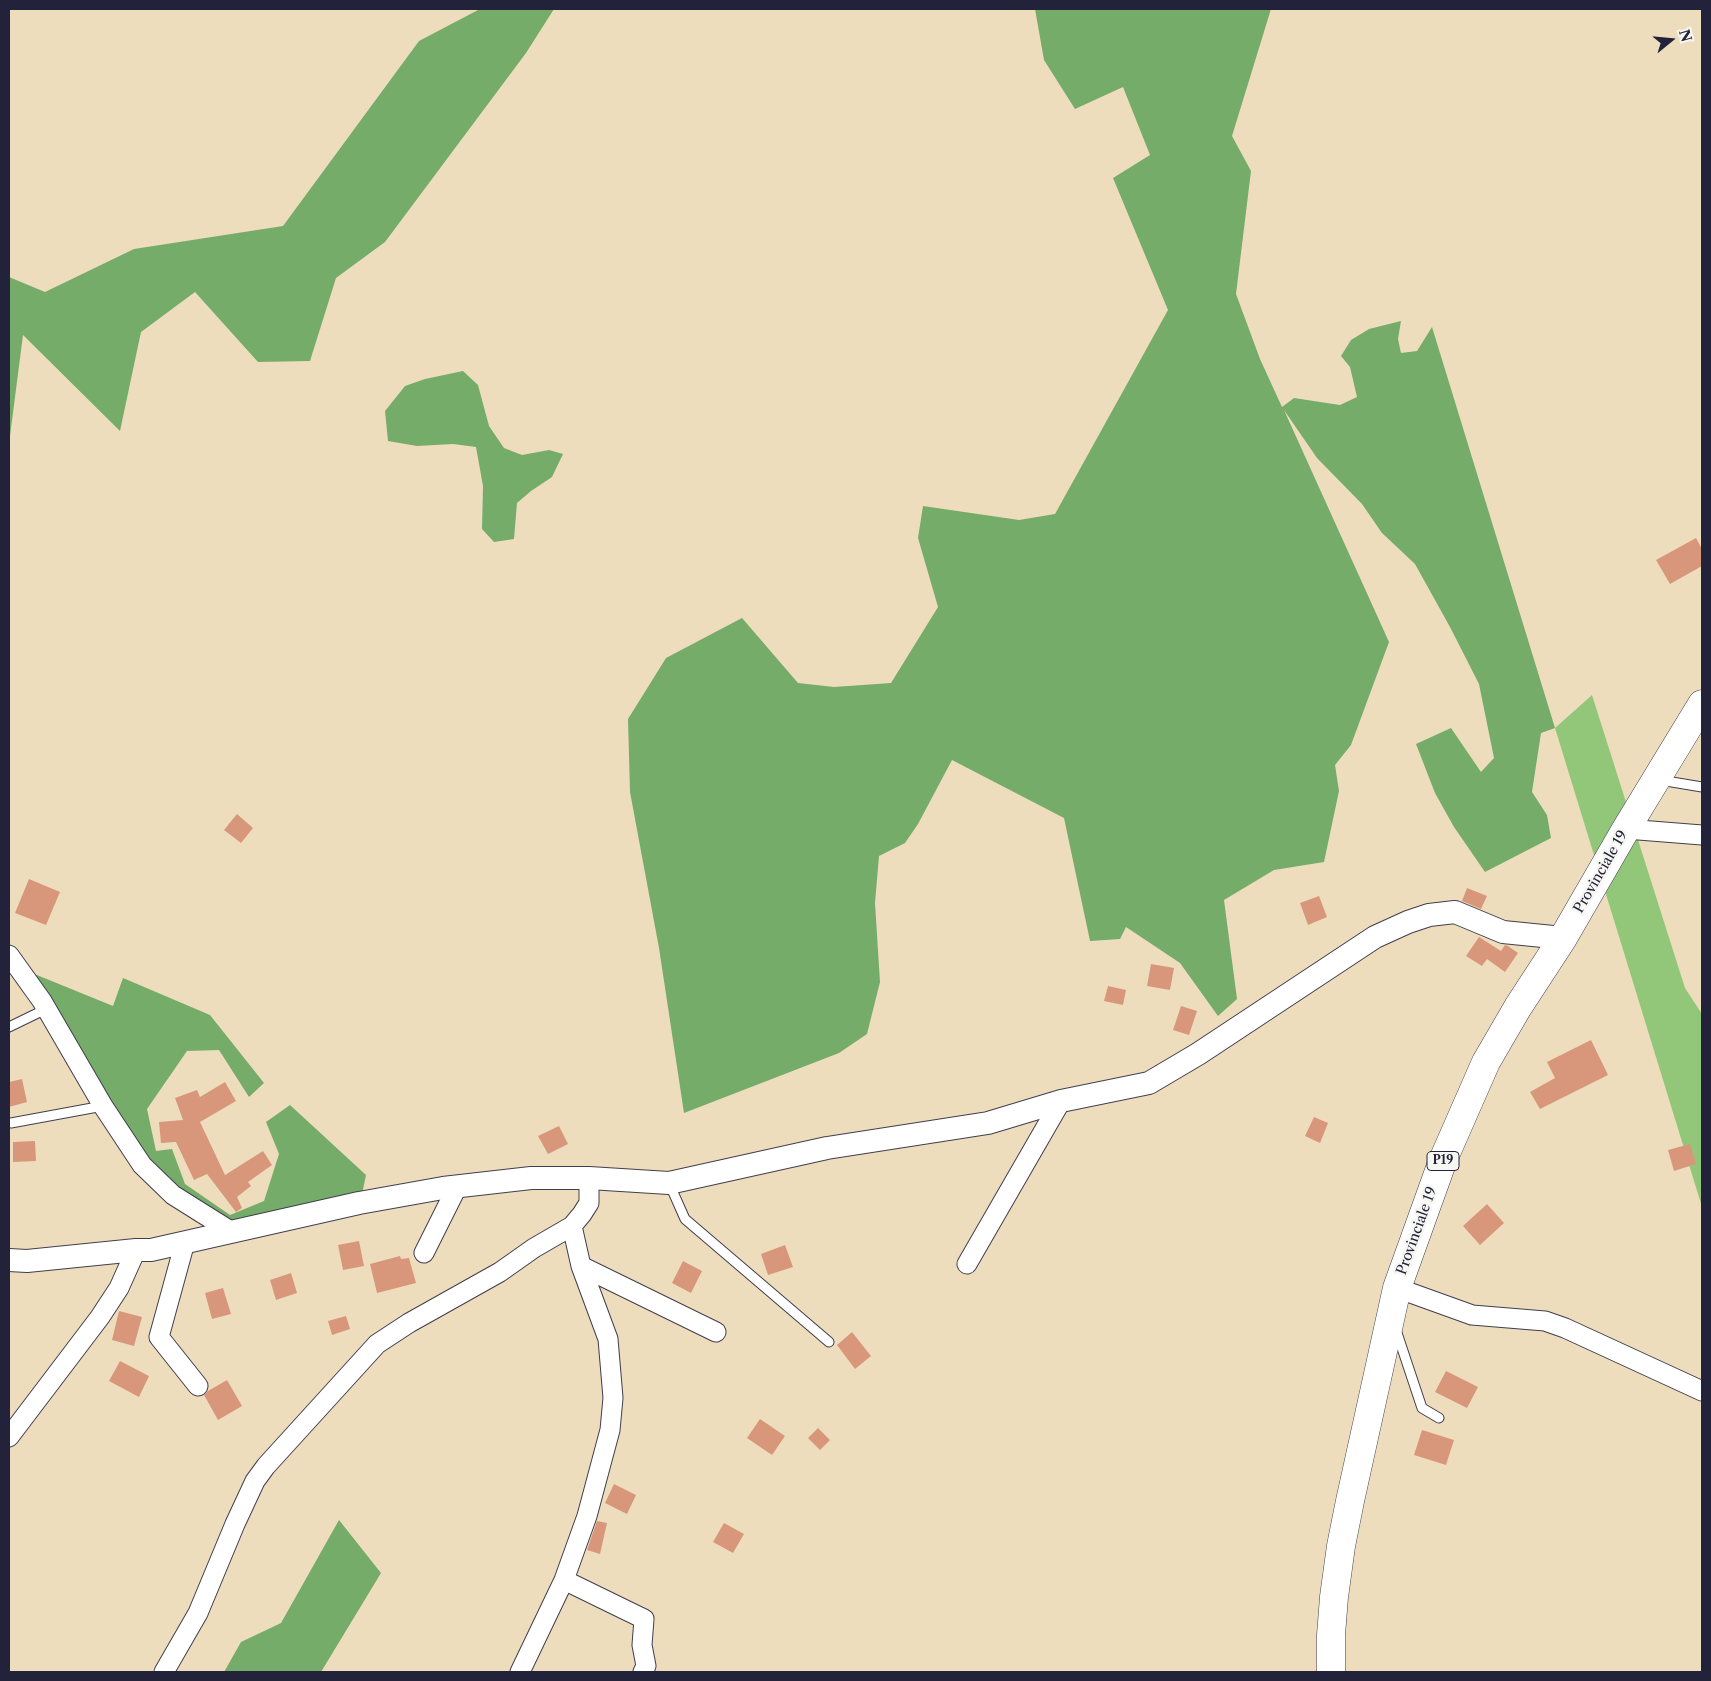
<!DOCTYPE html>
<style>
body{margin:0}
#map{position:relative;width:1711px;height:1681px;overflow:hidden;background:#eeddbc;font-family:"Libre Caslon Text",serif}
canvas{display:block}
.frame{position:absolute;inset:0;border:10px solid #22223b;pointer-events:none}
.north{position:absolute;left:1646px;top:15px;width:50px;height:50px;-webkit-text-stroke:4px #f6f6f2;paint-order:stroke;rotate:73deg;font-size:14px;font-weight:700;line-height:20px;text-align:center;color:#22223b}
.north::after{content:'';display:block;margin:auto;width:18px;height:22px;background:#22223b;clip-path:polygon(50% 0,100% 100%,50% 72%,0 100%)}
</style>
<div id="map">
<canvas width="1711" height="1681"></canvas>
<div class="frame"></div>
<div class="north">N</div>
</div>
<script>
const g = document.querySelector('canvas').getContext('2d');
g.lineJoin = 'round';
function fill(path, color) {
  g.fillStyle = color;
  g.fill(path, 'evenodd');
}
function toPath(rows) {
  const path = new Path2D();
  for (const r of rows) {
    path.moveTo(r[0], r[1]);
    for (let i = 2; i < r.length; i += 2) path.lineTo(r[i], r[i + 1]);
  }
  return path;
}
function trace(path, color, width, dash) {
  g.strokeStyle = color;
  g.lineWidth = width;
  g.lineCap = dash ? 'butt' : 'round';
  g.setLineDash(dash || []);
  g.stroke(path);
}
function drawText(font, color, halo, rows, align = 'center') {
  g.font = font + ' "Libre Caslon Text",serif';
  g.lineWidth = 5;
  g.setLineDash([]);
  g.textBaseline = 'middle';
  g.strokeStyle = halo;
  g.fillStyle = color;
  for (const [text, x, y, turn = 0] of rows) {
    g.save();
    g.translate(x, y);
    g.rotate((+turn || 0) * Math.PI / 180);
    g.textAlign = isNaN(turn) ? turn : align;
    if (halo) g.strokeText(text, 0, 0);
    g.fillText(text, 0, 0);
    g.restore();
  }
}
fill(toPath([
 [1592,695,1685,988,1702,1014,1702,1207,1555,728]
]), '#92c779');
fill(toPath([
 [480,9,554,9,526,53,385,242,336,278,310,361,258,362,195,292,141,332,120,431,23,335,9,444,9,277,45,292,134,249,283,226,419,41],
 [1035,9,1271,9,1232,136,1251,171,1236,294,1260,359,1282,407,1294,398,1340,405,1357,397,1350,367,1341,356,1351,340,1369,329,1401,321,1398,339,1401,353,1417,351,1432,327,1555,728,1541,733,1532,792,1547,815,1551,838,1485,872,1454,827,1435,793,1416,744,1451,728,1481,772,1494,758,1479,684,1450,627,1415,564,1382,533,1362,504,1317,458,1284,410,1389,642,1351,745,1335,765,1339,791,1324,862,1274,870,1224,900,1237,999,1218,1016,1180,963,1126,927,1120,939,1090,941,1064,818,952,760,918,824,905,843,879,856,875,903,880,982,867,1034,839,1053,684,1113,659,948,630,792,628,719,666,658,742,618,798,683,834,687,891,683,938,607,918,538,923,506,1019,520,1055,514,1168,310,1113,178,1150,155,1123,87,1075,109,1044,60],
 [463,371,478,385,489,426,504,448,522,455,549,450,563,454,552,477,531,491,517,503,514,539,494,542,482,529,483,486,476,447,453,444,417,446,388,441,385,411,405,386,425,379],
 [9,944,32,973,113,1006,123,978,210,1015,264,1083,249,1097,219,1050,187,1051,147,1109,156,1151,172,1149,185,1184,230,1215,264,1201,279,1154,266,1122,290,1105,366,1175,361,1199,237,1229,209,1221,129,1163,77,1075,9,968],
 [339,1520,381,1573,321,1672,224,1672,241,1642,281,1623]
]), '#75ac69');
fill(toPath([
 [1696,538,1702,549,1702,566,1670,584,1656,560],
 [237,814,253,828,241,843,224,830],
 [29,879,60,892,46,925,15,913],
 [1467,888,1487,896,1481,909,1462,901],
 [1319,896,1327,917,1308,925,1300,903],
 [1479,937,1501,951,1505,945,1508,946,1518,953,1505,972,1487,959,1482,966,1466,956],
 [1151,964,1174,968,1170,990,1147,986],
 [1108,986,1126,990,1123,1005,1104,1001],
 [1181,1006,1197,1011,1189,1035,1173,1030],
 [1591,1040,1608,1075,1540,1109,1530,1092,1555,1078,1547,1062],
 [22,1079,27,1102,9,1107,9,1082],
 [225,1082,236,1101,200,1122,225,1175,263,1151,272,1165,248,1182,251,1186,237,1197,242,1208,236,1212,207,1174,194,1180,176,1142,161,1143,159,1122,183,1120,175,1098,197,1090,200,1097],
 [1314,1117,1328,1123,1320,1143,1305,1136],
 [559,1126,568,1144,548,1154,538,1136],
 [35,1141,36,1161,13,1162,13,1142],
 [1690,1144,1696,1164,1674,1171,1668,1150],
 [1487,1204,1504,1223,1480,1245,1463,1226],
 [359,1241,364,1266,343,1270,338,1245],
 [785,1245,793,1267,768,1275,761,1254],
 [400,1256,401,1259,409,1258,416,1283,377,1293,370,1264],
 [683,1261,702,1271,691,1293,672,1283],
 [291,1273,297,1293,276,1300,270,1280],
 [223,1288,231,1314,212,1319,205,1293],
 [119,1311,142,1317,134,1346,112,1340],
 [346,1316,350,1329,332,1335,328,1321],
 [852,1332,871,1356,855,1369,837,1345],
 [120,1361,149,1376,139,1397,109,1381],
 [1446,1371,1478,1387,1467,1408,1435,1392],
 [227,1380,242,1406,218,1420,204,1395,208,1391],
 [760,1419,785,1436,772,1455,747,1438],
 [818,1428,830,1440,820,1450,808,1438],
 [1422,1430,1454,1440,1446,1465,1414,1455],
 [614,1484,636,1495,627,1514,605,1503],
 [597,1521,607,1523,600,1554,587,1550],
 [724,1523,744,1534,733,1553,713,1542]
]), '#d8977b');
const service = toPath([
 [1660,780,1702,787],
 [9,1027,46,1009],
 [11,1123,103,1106],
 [669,1183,685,1219,829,1342],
 [1396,1330,1422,1408,1439,1418]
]);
const minor = toPath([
 [1626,829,1702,835],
 [9,955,42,1001,103,1106,142,1165,173,1195,232,1232],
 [185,1242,159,1337,198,1386],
 [424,1253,457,1187],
 [967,1264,1061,1101],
 [581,1266,716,1332],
 [1397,1288,1472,1315,1545,1321,1565,1328,1702,1391],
 [9,1437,100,1317,119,1288,136,1250],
 [564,1580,644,1619,642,1645,646,1666,643,1672],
 [164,1672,198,1613,235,1524,255,1481,266,1466,377,1344,409,1323,500,1272,534,1248,572,1226,582,1214,589,1203,589,1178],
 [520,1672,564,1580,587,1516,610,1430,613,1398,608,1339,581,1266,572,1226]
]);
const tertiary = toPath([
 [9,1260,27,1261,136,1250,151,1250,359,1203,443,1188,531,1178,589,1178,669,1183,827,1148,988,1123,1061,1101,1149,1083,1198,1054,1375,937,1408,922,1429,915,1455,912,1503,932,1563,938]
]);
const primary = toPath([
 [1331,1672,1331,1635,1334,1597,1341,1546,1350,1501,1397,1288,1443,1160,1486,1062,1518,1007,1563,938,1626,829,1702,704]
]);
trace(service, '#413e4e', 11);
trace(minor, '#413e4e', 21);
trace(tertiary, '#413e4e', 24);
trace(primary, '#413e4e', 29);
trace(service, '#fff', 9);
trace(minor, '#fff', 19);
trace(tertiary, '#fff', 22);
trace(primary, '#fff', 28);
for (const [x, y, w] of [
 [1443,1161,32]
]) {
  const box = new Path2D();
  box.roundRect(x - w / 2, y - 9.5, w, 19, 4);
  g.fillStyle = '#f6f6f2';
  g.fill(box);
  trace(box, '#22223b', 1);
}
drawText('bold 12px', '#22223b', null, [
 ["P19",1443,1161]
]);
drawText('14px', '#22223b', '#f6f6f2', [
 ["Provinciale 19",1601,872,-60],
 ["Provinciale 19",1417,1231,-70]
]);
</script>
